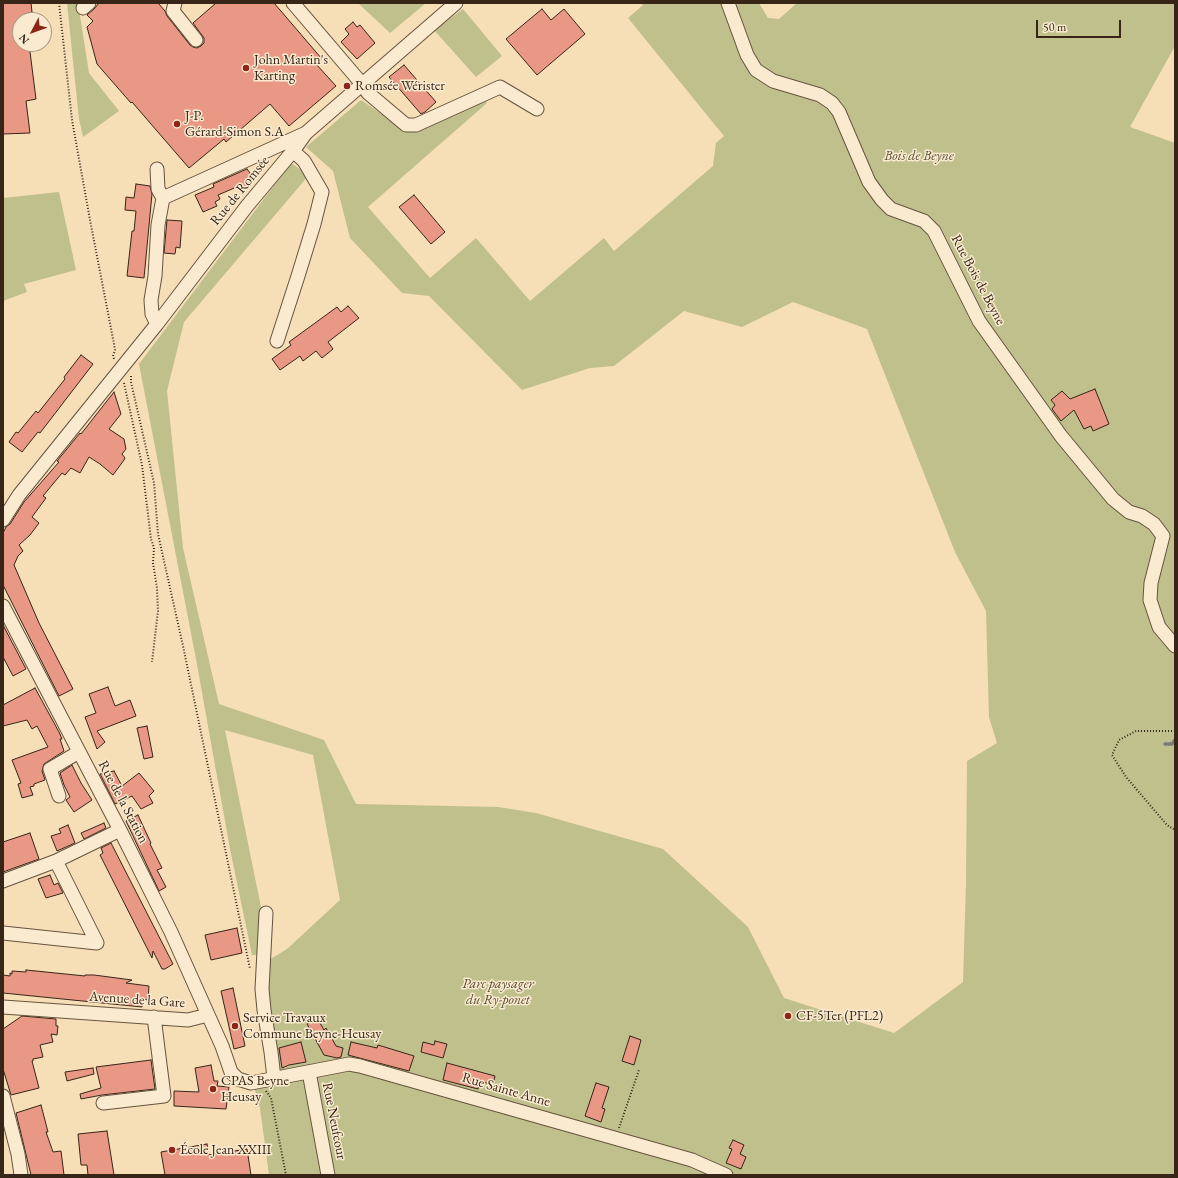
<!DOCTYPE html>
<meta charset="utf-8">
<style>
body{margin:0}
#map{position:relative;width:1178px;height:1178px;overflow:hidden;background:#f6deb7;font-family:"EB Garamond",serif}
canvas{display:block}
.frame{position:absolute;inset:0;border:4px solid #372517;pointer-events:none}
.north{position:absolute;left:12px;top:12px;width:40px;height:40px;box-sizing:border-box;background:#f9ead0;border:1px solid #ab9b86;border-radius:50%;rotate:229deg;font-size:11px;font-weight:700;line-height:16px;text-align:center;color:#372517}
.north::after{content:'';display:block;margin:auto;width:14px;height:18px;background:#8f2418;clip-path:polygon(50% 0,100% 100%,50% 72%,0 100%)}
.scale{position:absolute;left:1036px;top:20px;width:85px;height:18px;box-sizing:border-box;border:2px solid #372517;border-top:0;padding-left:5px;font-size:12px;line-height:14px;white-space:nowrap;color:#372517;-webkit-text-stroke:3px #f9ead0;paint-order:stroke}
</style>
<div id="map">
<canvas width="1178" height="1178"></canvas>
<div class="frame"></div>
<div class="north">N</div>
<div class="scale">50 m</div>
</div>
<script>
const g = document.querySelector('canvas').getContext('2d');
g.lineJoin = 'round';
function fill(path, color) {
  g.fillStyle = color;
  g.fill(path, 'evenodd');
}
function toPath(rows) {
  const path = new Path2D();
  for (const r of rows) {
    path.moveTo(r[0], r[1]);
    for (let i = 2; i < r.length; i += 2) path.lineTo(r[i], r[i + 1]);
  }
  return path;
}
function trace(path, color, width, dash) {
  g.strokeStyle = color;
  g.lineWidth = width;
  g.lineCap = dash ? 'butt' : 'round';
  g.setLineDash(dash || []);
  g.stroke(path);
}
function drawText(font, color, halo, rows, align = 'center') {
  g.font = font + ' "EB Garamond",serif';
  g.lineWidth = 3;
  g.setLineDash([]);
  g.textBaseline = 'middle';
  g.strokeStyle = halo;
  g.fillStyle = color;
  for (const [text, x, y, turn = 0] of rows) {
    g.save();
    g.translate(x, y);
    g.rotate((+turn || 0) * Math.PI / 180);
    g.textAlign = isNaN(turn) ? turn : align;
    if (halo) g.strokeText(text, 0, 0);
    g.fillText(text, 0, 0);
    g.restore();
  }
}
fill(toPath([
 [67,3,78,3,89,73,119,111,83,137,79,119],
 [358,3,426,3,390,33],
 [641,3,759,3,768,18,779,19,797,3,1175,3,1175,46,1130,127,1175,143,1175,1175,269,1175,260,1108,254,1087,274,1078,264,1010,269,960,287,949,340,900,313,755,225,730,262,912,259,955,252,955,230,849,196,659,139,364,291,163,309,175,184,322,167,391,183,548,219,704,324,740,356,804,498,807,536,813,663,849,748,927,784,998,894,1033,963,982,966,884,967,761,997,743,989,717,986,611,955,552,867,329,793,302,742,327,684,311,614,366,590,368,522,390,429,296,402,293,350,238,333,171,306,147,361,100,403,129,485,101,487,103,368,207,430,278,476,238,530,301,604,238,614,251,713,166,716,143,724,136,628,18,643,5],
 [463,9,502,56,476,77,434,30],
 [59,192,76,270,24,284,27,292,3,301,3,198]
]), '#bfc08c');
trace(toPath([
 [1165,744,1172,744,1175,740]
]), '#777e78', 3.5);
const building = toPath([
 [3,3,31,3,32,12,25,14,26,20,20,20,20,44,29,44,36,99,26,101,30,133,3,134,3,3],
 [99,3,158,3,165,11,167,16,190,45,193,47,197,48,201,46,204,43,204,38,193,23,216,3,274,3,322,59,316,64,336,86,289,126,270,104,226,142,224,139,189,168,132,102,131,103,97,64,87,27,93,21,87,15,94,9,99,3],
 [542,9,551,20,564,9,585,34,537,75,506,39,542,9],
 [353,22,357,27,360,25,375,43,357,59,341,42,349,34,345,29,353,22],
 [404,65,436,102,425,112,421,114,389,77,404,65],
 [247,169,253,177,244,191,239,186,218,195,220,199,215,202,217,206,203,212,195,195,214,187,213,184,247,169],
 [136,184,150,186,152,194,144,278,127,276,132,231,134,231,136,211,125,210,126,197,134,198,136,184],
 [414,195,445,232,431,244,399,207,414,195],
 [167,220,182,221,180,248,176,247,175,254,164,253,167,220],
 [348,306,359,318,328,342,333,349,322,358,316,351,303,361,300,356,280,370,272,359,291,345,289,342,337,307,341,312,348,306],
 [81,355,93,364,40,433,38,432,22,452,9,442,16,432,18,433,36,411,38,413,65,379,64,377,81,355],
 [1095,389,1109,424,1093,431,1091,426,1084,429,1074,410,1061,421,1052,409,1055,405,1051,400,1062,391,1070,399,1095,389],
 [114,392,121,414,109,429,124,439,126,449,122,454,125,458,124,460,113,475,100,464,89,457,80,473,71,468,65,475,62,473,43,496,46,498,32,517,39,523,30,535,19,545,23,551,18,556,14,565,39,623,73,689,59,696,3,585,3,533,6,527,10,524,24,502,59,462,57,461,80,433,81,434,114,392],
 [3,625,26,669,13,676,3,657,3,625],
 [108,687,115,706,130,700,136,716,97,731,105,742,97,749,85,717,96,713,89,694,108,687],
 [35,688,59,732,62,739,60,739,64,751,44,764,42,771,45,780,34,784,34,786,30,787,33,795,22,798,18,784,21,783,12,760,48,747,37,726,32,729,27,720,3,726,3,705,35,688],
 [147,726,153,757,144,759,137,728,147,726],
 [72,765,81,783,92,800,74,812,66,800,70,797,64,785,60,773,72,765],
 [114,771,122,786,139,773,154,791,149,796,153,803,141,809,132,796,115,804,100,774,114,771],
 [138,815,151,843,150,844,162,868,157,870,166,887,159,891,126,821,138,815],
 [104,823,106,828,84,839,81,833,104,823],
 [68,825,75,843,57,851,51,836,61,833,59,829,68,825],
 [30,833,39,859,3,872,3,842,30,833],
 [111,843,173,964,165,969,162,969,153,951,152,958,100,855,103,853,101,848,111,843],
 [50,875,54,885,58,883,63,893,46,898,38,879,50,875],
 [237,928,242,953,211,960,205,935,237,928],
 [26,970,85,976,85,975,94,975,132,980,126,983,149,986,148,1000,143,999,142,1007,3,993,3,975,10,976,10,973,12,974,12,971,26,972,26,970],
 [233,988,245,1046,234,1049,221,991,233,988],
 [22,1016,56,1019,56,1026,58,1026,57,1035,51,1034,53,1042,40,1045,43,1057,33,1059,33,1061,32,1061,39,1088,11,1095,3,1069,3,1029,22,1016],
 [317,1018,324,1030,326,1028,336,1046,343,1048,341,1057,337,1058,324,1055,307,1024,317,1018],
 [630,1036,641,1040,634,1065,622,1061,630,1036],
 [435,1041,447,1044,443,1058,421,1052,423,1042,434,1045,435,1041],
 [301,1042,306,1062,289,1065,282,1068,279,1048,301,1042],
 [351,1042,377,1048,378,1045,414,1056,409,1071,348,1055,351,1042],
 [151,1060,155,1089,102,1095,81,1099,80,1094,101,1088,96,1067,151,1060],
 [447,1063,495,1076,493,1085,480,1081,478,1089,443,1080,447,1063],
 [211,1065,214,1081,218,1081,217,1086,229,1087,226,1109,174,1106,174,1091,199,1092,195,1068,211,1065],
 [93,1068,94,1074,67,1081,65,1072,93,1068],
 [596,1083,609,1087,602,1108,605,1109,601,1122,585,1116,596,1083],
 [41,1105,48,1132,46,1132,53,1152,61,1151,64,1175,31,1175,16,1113,41,1105],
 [107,1131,114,1175,88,1175,87,1165,81,1165,78,1134,107,1131],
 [733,1140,744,1145,740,1154,746,1157,741,1169,726,1163,732,1149,729,1148,733,1140],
 [207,1144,209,1155,247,1149,251,1175,165,1175,161,1152,207,1144]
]);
fill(building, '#e89884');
trace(building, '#372517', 1);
const minor = toPath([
 [175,3,173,11,196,40],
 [293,3,362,84,368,93,406,125,416,125,500,87,537,109],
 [728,3,747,55,756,70,773,81,820,95,832,103,839,112,869,182,882,200,891,209,924,221,934,231,979,321,1061,436,1113,499,1129,512,1142,516,1154,524,1163,536,1151,583,1150,600,1159,627,1175,646],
 [83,8,89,3],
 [157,169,158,189,163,198],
 [163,198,306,133],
 [157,324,152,314,151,300,155,276,158,225,163,198],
 [277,341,298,276,314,224,322,192,304,161,293,151],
 [3,520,19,495,157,324,247,206,293,151,306,133,456,3],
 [3,606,120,830,171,932,222,1046,231,1072,238,1079,251,1083,349,1064,360,1066,692,1160,726,1175],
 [59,796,50,769,79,752],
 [3,881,56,861,120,830],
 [266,913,262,989,264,1010,271,1052,274,1078],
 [3,933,97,943,56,861],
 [3,1007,188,1020,208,1015],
 [309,1072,328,1175],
 [3,1096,18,1154,21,1175],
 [103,1103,164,1096,154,1017]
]);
trace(minor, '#67533f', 15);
trace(toPath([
 [59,3,72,120,90,220,114,344,115,350,113,356,114,359],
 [131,376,131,382,154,483,158,534,183,646,250,969],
 [124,383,142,465,151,539,154,548,153,563,157,588,158,611,152,662],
 [1175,731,1136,731,1119,740,1112,755,1126,777,1167,825,1175,830],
 [266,1091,271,1098,286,1175],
 [619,1128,639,1070]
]), '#372517', 2, [1, 2]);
trace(minor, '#f9ead0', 13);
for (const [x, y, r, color] of [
 [246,68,4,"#8f2418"],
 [347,86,4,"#8f2418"],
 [177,124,4,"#8f2418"],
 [788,1016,4,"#8f2418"],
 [235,1026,4,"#8f2418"],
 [213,1089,4,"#8f2418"],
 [172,1150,4,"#8f2418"]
]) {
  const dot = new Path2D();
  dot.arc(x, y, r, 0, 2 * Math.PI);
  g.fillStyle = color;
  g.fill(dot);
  trace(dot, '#f9ead0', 1.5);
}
drawText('14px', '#372517', '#f9ead0', [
 ["John Martin's",254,60],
 ["Karting",254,76],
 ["Romsée Wérister",355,86],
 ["J-P.",185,116],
 ["Gérard-Simon S.A",185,132],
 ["CF-5Ter (PFL2)",796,1016],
 ["Service Travaux",243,1018],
 ["Commune Beyne-Heusay",243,1034],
 ["CPAS Beyne",221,1081],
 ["Heusay",221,1097],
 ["École Jean XXIII",180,1150]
], 'left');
drawText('italic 14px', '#594c34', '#f9ead0', [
 ["Bois de Beyne",919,156],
 ["Parc paysager",498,984],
 ["du Ry-ponet",498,1000]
]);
drawText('14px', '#372517', '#f9ead0', [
 ["Rue de Romsée",240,191,-51],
 ["Rue Bois de Beyne",978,280,62],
 ["Rue de la Station",123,802,62],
 ["Avenue de la Gare",137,1000,4],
 ["Rue Sainte Anne",506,1090,16],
 ["Rue Neufcour",334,1121,79]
]);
</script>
